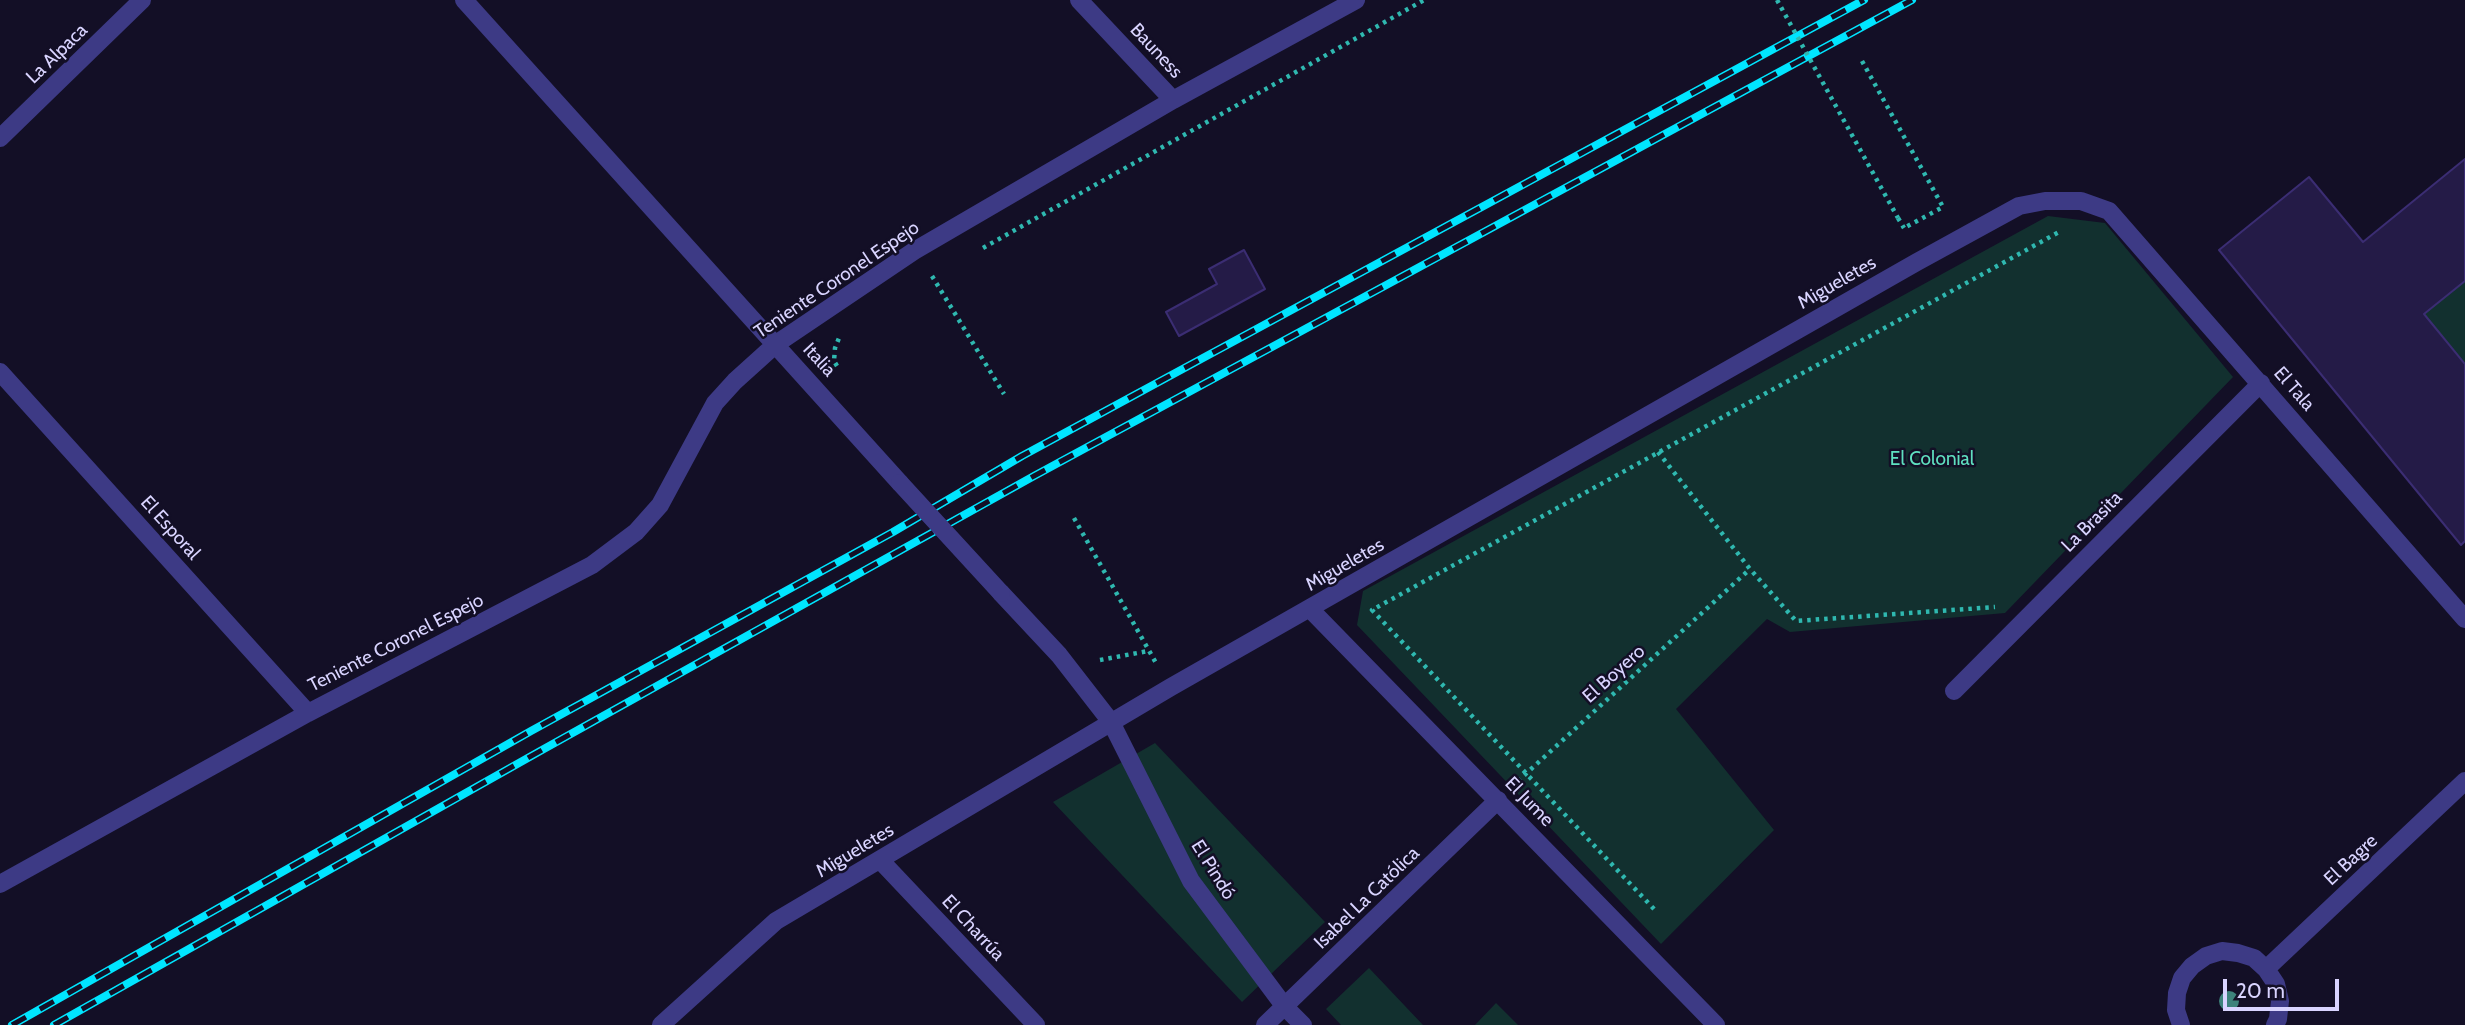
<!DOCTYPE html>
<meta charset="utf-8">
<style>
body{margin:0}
#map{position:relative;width:2465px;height:1025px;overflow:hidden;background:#130f26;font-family:Cabin,sans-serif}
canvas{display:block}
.scale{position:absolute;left:2223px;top:979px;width:116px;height:32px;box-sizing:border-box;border:4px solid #d9d4ff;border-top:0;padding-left:9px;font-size:21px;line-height:24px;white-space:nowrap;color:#d9d4ff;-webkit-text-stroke:5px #130f26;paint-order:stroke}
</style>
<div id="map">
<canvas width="2465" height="1025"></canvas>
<div class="scale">20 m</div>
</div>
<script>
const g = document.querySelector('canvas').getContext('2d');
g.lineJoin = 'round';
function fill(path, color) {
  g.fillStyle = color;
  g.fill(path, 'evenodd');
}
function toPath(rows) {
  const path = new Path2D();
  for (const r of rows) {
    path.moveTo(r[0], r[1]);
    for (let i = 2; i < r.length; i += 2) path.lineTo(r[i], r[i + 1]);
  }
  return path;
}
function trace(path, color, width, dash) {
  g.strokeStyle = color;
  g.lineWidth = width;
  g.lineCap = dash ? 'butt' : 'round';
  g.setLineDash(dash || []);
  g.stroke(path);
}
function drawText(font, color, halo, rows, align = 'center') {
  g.font = font + ' Cabin,sans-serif';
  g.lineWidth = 5;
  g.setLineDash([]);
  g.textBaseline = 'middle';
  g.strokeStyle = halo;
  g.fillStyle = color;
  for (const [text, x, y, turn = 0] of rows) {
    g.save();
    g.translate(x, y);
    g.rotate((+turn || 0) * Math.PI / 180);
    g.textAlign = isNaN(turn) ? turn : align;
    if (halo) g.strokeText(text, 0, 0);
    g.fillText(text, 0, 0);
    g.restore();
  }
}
fill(toPath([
 [2048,216,2105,223,2233,377,2005,613,1790,632,1767,619,1676,709,1774,830,1661,944,1357,625,1363,591],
 [2465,281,2465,364,2424,314],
 [1155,743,1325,922,1242,1002,1053,802],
 [1369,968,1423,1025,1341,1025,1326,1009],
 [1496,1003,1518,1025,1475,1025]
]), '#12302f');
const building = toPath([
 [2465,159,2465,281,2424,314,2465,364,2465,541,2461,545,2219,250,2309,177,2363,242,2465,159],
 [1244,250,1265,289,1179,336,1166,312,1217,284,1209,269,1244,250]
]);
fill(building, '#241b47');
trace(building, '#3b2d73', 2);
trace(toPath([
 [1862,61,1943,207,1904,228],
 [1898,218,1904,228],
 [983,248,1424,0],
 [932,276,1004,394],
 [837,366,834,361,835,348,839,338],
 [1658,452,1750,569,1796,621,1995,607],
 [1074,518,1156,663],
 [1100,660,1148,651],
 [1518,781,1750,569],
 [1654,909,1372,610,2059,232]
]), '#2fb8b0', 4.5, [3.5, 5]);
trace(toPath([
 [464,0,900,483],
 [1079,0,1173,100],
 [0,138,142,0],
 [0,372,308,713],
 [1001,593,1059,655,1111,722,1191,881,1285,1007,1303,1025],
 [1310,609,1716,1025],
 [1954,691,2261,383],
 [880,860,1036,1025],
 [0,884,308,713,592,565,636,532,660,505,715,403,735,381,776,344,914,251,1173,100,1356,0],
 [2266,969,2465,781],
 [661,1025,776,921,1171,687,1917,262,2019,206,2045,201,2081,201,2109,211,2465,619],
 [1265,1025,1498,800],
 [2181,1025,2176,1010,2177,993,2182,978,2192,966,2206,956,2222,951,2238,953,2254,958,2266,969,2276,984,2280,1001,2278,1019,2275,1025]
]), '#3d3a85', 18);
const rail = toPath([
 [12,1025,531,731,893,532,1022,456,1864,0],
 [54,1025,542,750,1034,476,1912,0]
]);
trace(rail, '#00e5ff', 8);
trace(rail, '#130f26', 5, [16]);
trace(toPath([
 [1777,0,1898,218]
]), '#2fb8b0', 4.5, [3.5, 5]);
trace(toPath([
 [900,483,1001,593]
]), '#3d3a85', 18);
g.fillStyle = '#3d827b';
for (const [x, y] of [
 [2229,1001]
]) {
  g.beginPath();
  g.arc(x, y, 10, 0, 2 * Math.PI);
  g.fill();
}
drawText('19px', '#d9d4ff', '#130f26', [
 ["Bauness",1156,51,47],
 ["La Alpaca",57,54,-44],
 ["Teniente Coronel Espejo",837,280,-34],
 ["Migueletes",1837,283,-30],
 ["Italia",819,360,47],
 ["El Tala",2294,389,49],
 ["La Brasita",2092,522,-45],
 ["El Esporal",170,528,48],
 ["Migueletes",1345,565,-30],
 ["Teniente Coronel Espejo",396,643,-27],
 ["El Boyero",1614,674,-42],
 ["El Jume",1529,802,46],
 ["Migueletes",855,851,-31],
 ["El Bagre",2351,860,-43],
 ["El Pindó",1213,870,58],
 ["Isabel La Católica",1367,898,-44],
 ["El Charrúa",973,928,47]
]);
drawText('19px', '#5fe0c0', '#130f26', [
 ["El Colonial",1932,459]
]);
</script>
